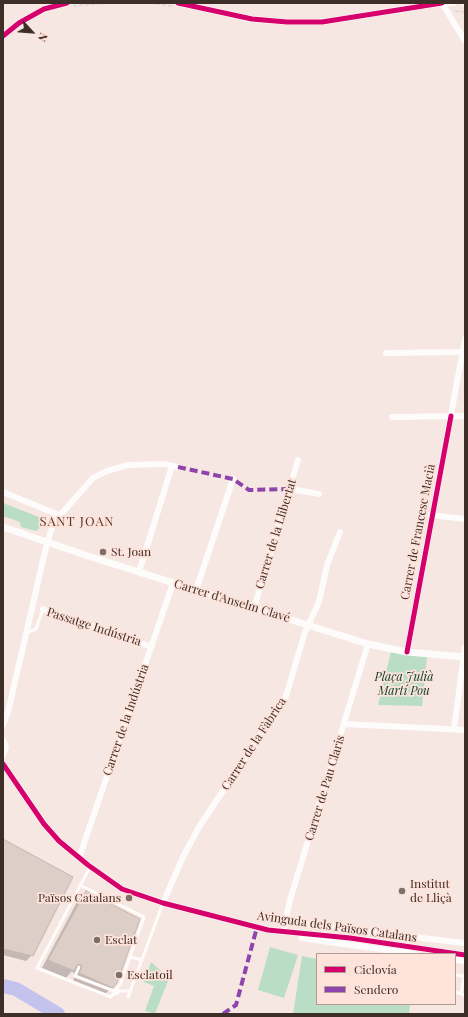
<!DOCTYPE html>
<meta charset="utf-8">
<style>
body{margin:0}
#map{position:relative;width:468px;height:1017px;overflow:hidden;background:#f6e7e2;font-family:"Playfair Display",serif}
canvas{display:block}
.frame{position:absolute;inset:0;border:4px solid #3e2e28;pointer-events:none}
.legend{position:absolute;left:316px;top:953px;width:140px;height:52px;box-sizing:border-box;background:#fee3da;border:1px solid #b19b93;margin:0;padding:5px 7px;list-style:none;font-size:12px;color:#3e2e28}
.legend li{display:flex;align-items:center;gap:8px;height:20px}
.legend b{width:20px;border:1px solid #b19b93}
.north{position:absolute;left:12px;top:12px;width:40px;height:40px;-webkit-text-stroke:3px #fee3da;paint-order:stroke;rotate:116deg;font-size:11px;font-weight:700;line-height:16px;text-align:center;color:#3e2e28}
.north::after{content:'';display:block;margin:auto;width:14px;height:18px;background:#3e2e28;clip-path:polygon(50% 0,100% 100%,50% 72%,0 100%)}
</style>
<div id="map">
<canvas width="468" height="1017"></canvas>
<div class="frame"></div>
<ul class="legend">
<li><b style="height:5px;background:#d6006c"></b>Ciclovía</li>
<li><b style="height:5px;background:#8e44ad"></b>Sendero</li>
</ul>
<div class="north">N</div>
</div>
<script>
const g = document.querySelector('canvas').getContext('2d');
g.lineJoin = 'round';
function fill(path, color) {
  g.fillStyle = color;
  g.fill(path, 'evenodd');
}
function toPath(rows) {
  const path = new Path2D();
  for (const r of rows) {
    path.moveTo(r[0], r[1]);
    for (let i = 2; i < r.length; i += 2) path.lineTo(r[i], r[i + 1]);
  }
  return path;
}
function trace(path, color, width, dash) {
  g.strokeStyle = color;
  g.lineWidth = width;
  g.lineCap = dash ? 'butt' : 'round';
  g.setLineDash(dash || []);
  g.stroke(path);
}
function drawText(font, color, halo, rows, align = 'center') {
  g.font = font + ' "Playfair Display",serif';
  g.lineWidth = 3.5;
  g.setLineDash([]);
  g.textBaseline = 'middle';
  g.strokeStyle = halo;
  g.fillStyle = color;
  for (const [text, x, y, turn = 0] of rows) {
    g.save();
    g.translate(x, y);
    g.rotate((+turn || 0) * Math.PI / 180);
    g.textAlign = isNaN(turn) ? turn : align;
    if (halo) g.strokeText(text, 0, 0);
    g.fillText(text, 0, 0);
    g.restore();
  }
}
fill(toPath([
 [3,503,44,519,45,524,36,531,21,527,20,522,3,516],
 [391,652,427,657,422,706,378,705],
 [270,947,298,955,284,998,258,990],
 [302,956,317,959,317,1004,410,1004,409,1014,293,1014],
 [151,962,169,978,155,1014,145,1011,154,986,144,982]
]), '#badec5');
fill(toPath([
 [3,840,32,955,26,961,3,955],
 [86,892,117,983,105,994,73,981,75,975,72,971,66,978,42,968,78,900]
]), '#0003');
trace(toPath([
 [3,986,16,989,58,1014]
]), '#c4c3ed', 14);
const building = toPath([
 [3,839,73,877,33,956,3,949,3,839],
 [86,891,140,919,117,983,113,988,79,973,82,967,80,964,77,965,74,971,48,960,86,891]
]);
fill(building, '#ddcfc8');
trace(building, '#c3b6af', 1);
trace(toPath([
 [150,3,172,6],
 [73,6,107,3],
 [455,11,465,12]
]), '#dbd6d4', 1.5, [4, 2]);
trace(toPath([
 [26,633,36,629,43,609],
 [90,867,37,968,111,997,114,993],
 [80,885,144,917,120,985,114,991,115,994,118,993,117,989],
 [130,957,142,960],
 [79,967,75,976,114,991],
 [455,975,464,976,461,993],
 [118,991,131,991],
 [455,992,465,995],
 [128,997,163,903]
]), '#fefbfb', 3);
trace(toPath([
 [178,3,252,19,287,22,322,22,442,3,453,3],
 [442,3,465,41],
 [464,3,465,3],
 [3,36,19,23,44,9,67,3],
 [386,353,462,352],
 [392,417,465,416],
 [290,489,319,494],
 [3,492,59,515],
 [431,515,465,519],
 [139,572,172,466],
 [196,590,233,479],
 [254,608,298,460],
 [43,609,152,647],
 [407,652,465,339],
 [345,724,465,730],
 [3,725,8,712,47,543,54,522,93,478,107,471,128,465,164,464,178,467],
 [454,729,465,647],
 [3,740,6,747,3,755],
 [3,764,44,824,59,841,88,865,122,889,163,903,268,930,350,938,465,955],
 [79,858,173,583],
 [163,903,183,857,199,827,286,696,305,632,319,602,327,565,340,532],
 [285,922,465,943],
 [283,932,290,900,368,644],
 [301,938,415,954],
 [455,960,465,961]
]), '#fefbfb', 6);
trace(toPath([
 [3,527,88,556,368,644,407,652,465,657]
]), '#fefbfb', 7);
trace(toPath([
 [178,467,233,479,249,490,290,489],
 [223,1014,236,1005,257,927]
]), '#8e44ad', 4, [8, 4]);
trace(toPath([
 [178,3,252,19,287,22,322,22,442,3],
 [3,36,19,23,44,9,67,3],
 [407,652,451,416],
 [3,764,44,824,59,841,88,865,122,889,163,903,268,930,350,938,465,955]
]), '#d6006c', 5);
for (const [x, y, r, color] of [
 [103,552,4,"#7e6f69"],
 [402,891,4,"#7e6f69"],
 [129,898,4,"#7e6f69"],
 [97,940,4,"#7e6f69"],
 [119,975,4,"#7e6f69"]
]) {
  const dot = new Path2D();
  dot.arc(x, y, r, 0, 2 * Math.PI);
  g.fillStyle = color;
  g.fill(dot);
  trace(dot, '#fee3da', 1.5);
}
drawText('12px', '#3e2e28', '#fee3da', [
 ["Carrer de Francesc Macià",418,532,-79],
 ["Carrer de la Llibertat",276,534,-73],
 ["Carrer d'Anselm Clavé",232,601,17],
 ["Passatge Indústria",94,627,18],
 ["Carrer de la Indústria",126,720,-71],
 ["Carrer de la Fàbrica",254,744,-57],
 ["Carrer de Pau Claris",325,788,-73],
 ["Avinguda dels Països Catalans",337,927,8]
]);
drawText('12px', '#3e2e28', '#fee3da', [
 ["St. Joan",111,552],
 ["Institut",410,884],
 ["de Lliçà",410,898],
 ["Països Catalans",121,898,"right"],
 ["Esclat",105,940],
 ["Esclatoil",127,975]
], 'left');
drawText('italic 12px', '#013f27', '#fee3da', [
 ["Plaça Julià",404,677],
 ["Martí Pou",404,691]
]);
g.letterSpacing = '1px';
drawText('13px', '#59382c', '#fee3da', [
 ["SANT JOAN",77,522]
]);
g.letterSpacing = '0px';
</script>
